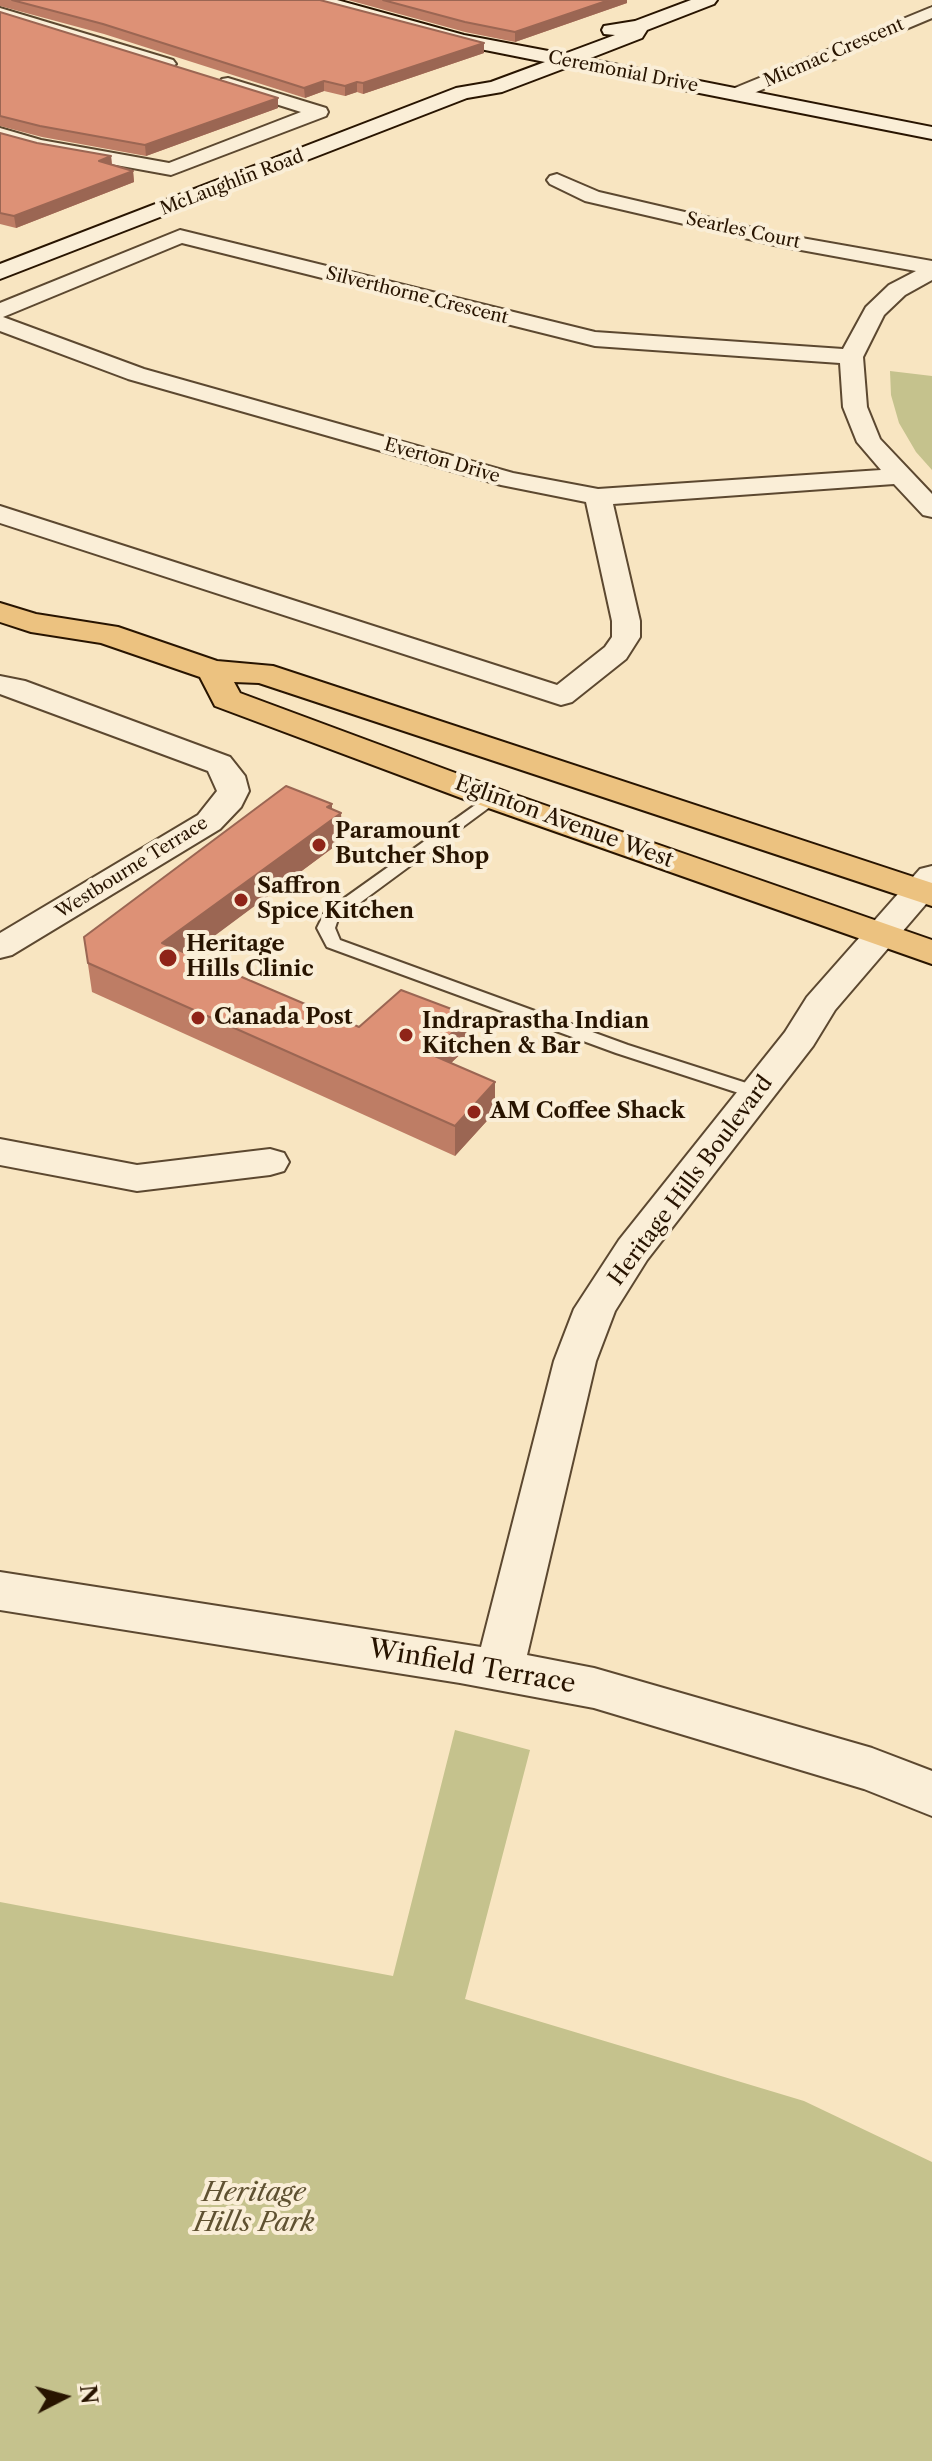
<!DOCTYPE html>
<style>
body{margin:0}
#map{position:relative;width:932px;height:2461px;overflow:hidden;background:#f8e5c1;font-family:"Libre Caslon Text",serif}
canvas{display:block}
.north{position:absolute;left:24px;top:2357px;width:80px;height:80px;-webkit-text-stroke:6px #faeed7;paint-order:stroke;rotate:84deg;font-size:22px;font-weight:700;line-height:32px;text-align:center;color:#281400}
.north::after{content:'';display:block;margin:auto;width:28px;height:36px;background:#281400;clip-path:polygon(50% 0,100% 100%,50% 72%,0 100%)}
</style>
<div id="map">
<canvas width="932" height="2461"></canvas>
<div class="north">N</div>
</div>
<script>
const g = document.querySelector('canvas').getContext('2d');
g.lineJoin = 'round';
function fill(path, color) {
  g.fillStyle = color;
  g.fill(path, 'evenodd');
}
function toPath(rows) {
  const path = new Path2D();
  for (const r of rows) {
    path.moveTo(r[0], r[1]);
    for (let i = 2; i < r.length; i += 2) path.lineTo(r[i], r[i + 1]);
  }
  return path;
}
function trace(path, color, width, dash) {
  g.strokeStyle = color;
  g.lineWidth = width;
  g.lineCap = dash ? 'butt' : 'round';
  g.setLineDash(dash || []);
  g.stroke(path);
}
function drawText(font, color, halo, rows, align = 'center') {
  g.font = font + ' "Libre Caslon Text",serif';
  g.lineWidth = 8;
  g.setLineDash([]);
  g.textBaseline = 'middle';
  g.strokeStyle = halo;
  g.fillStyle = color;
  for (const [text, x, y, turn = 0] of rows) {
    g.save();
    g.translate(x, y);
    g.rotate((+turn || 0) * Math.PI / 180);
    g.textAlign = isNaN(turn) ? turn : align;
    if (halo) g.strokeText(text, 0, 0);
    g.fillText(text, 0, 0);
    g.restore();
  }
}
fill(toPath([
 [890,371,932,376,932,470,916,452,899,423,891,395],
 [455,1730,530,1750,465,1999,804,2101,932,2162,932,2461,0,2461,0,1902,393,1976]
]), '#c5c28d');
const lane = toPath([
 [492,793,500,798,498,801,338,919,335,928,340,940,628,1045,765,1089,767,1093,765,1097,751,1097,616,1053,327,947,317,928,325,912,492,793]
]);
const street = toPath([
 [932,7,932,18,742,98,736,99,727,94,730,90,932,7],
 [0,8,173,60,176,64,167,69,161,68,0,18,0,8],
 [228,78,326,108,328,112,326,116,171,175,39,151,0,140,0,128,41,140,169,163,301,112,222,87,219,83,222,79,228,78],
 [557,174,599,192,779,234,932,261,932,280,905,295,884,315,863,357,867,407,880,439,932,494,932,517,923,515,894,484,613,504,640,621,640,637,626,659,572,702,561,705,0,523,0,506,557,685,605,647,612,637,612,621,586,502,501,485,128,379,0,331,0,303,180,230,595,332,843,349,866,307,889,285,916,271,779,246,585,201,550,184,547,180,550,176,557,174],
 [182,243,595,346,840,363,843,407,857,442,881,470,598,489,513,473,144,369,3,317,182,243],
 [0,676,25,681,230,757,245,776,249,791,241,807,220,829,12,955,0,958,0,933,198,815,217,791,208,771,0,694,0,676],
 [932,866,932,897,835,1010,813,1046,647,1260,615,1311,596,1361,527,1655,594,1668,872,1748,932,1771,932,1816,864,1789,594,1708,460,1683,0,1610,0,1572,481,1647,554,1361,574,1309,619,1240,785,1032,807,997,920,869,932,866],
 [0,1139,137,1165,270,1149,284,1153,289,1162,284,1171,270,1175,137,1191,0,1165,0,1139]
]);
const secondary = toPath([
 [308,0,337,0,464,35,564,54,615,35,604,34,602,30,604,26,635,21,691,0,717,0,714,4,647,30,642,38,588,59,932,127,932,139,568,67,502,92,467,98,0,279,0,264,456,88,491,82,545,62,455,44,311,4,308,0]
]);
const primary = toPath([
 [0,603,36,614,118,627,217,661,273,666,932,883,932,906,259,683,234,682,240,693,504,791,932,940,932,964,480,805,215,706,200,677,101,643,31,632,0,622,0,603]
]);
trace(lane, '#5c4830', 4);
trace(street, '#5c4830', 4);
trace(secondary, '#281400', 4);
trace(primary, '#281400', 4);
fill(lane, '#faeed7');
fill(street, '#faeed7');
fill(secondary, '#faeed7');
fill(primary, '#ecc280');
fill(toPath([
 [0,0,320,0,484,43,484,53,363,94,357,92,345,96,324,91,305,98,104,34,0,6],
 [348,0,627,0,627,3,515,42,465,32],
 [0,12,278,108,146,156,42,137,0,126],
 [0,133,37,143,111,156,112,165,133,171,134,182,16,228,0,224],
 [332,804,332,809,341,813,342,841,189,954,359,1027,470,1016,470,1045,451,1063,495,1082,495,1112,455,1156,92,992,84,937]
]), '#be7d65');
fill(toPath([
 [609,0,627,0,627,3,515,42,515,32],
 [484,43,484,53,363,94,363,83],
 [324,81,324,91,305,98,304,88],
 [357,82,357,92,345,96,345,86],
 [278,98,278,108,146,156,145,145],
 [111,156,112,167,99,161],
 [133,171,134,182,16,228,14,216],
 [332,804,332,819,341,813,342,841,166,972,162,943],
 [470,1016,470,1045,430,1083,430,1054],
 [495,1082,495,1112,455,1156,455,1126]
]), '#9b6653');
const building = toPath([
 [12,0,320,0,484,43,363,83,357,82,345,86,324,81,304,88,103,24,12,0],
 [383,0,609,0,515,32,465,22,383,0],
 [0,12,278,98,145,145,40,126,0,116,0,12],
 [0,133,37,143,111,156,99,161,133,171,14,216,0,213,0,133],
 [286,786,332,804,327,807,341,813,162,943,359,1027,401,990,470,1016,430,1054,495,1082,455,1126,88,963,84,937,286,786]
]);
fill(building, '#dd9176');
trace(building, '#9b6653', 2);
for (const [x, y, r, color] of [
 [319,845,8,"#8f2418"],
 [241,900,8,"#8f2418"],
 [168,958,10,"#8f2418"],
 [198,1018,8,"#8f2418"],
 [406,1035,8,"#8f2418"],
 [474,1112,8,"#8f2418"]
]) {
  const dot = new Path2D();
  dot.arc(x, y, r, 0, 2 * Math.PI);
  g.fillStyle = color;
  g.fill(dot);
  trace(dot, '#faeed7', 3);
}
drawText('18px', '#281400', '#faeed7', [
 ["Micmac Crescent",834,53,-23],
 ["Ceremonial Drive",623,72,11],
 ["McLaughlin Road",232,183,-21],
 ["Searles Court",743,231,12],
 ["Silverthorne Crescent",417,296,14],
 ["Everton Drive",442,461,16],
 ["Westbourne Terrace",132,868,-32]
]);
drawText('22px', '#281400', '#faeed7', [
 ["Eglinton Avenue West",564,822,20],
 ["Heritage Hills Boulevard",691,1181,-53]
]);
drawText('bold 22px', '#281400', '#faeed7', [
 ["Paramount",335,832],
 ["Butcher Shop",335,857],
 ["Saffron",257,887],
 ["Spice Kitchen",257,912],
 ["Heritage",186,945],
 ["Hills Clinic",186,970],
 ["Canada Post",214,1018],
 ["Indraprastha Indian",422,1022],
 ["Kitchen & Bar",422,1047],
 ["AM Coffee Shack",490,1112]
], 'left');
drawText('26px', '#281400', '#faeed7', [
 ["Winfield Terrace",472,1667,10]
]);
drawText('italic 26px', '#5f5131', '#faeed7', [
 ["Heritage",254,2193],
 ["Hills Park",254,2223]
]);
</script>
